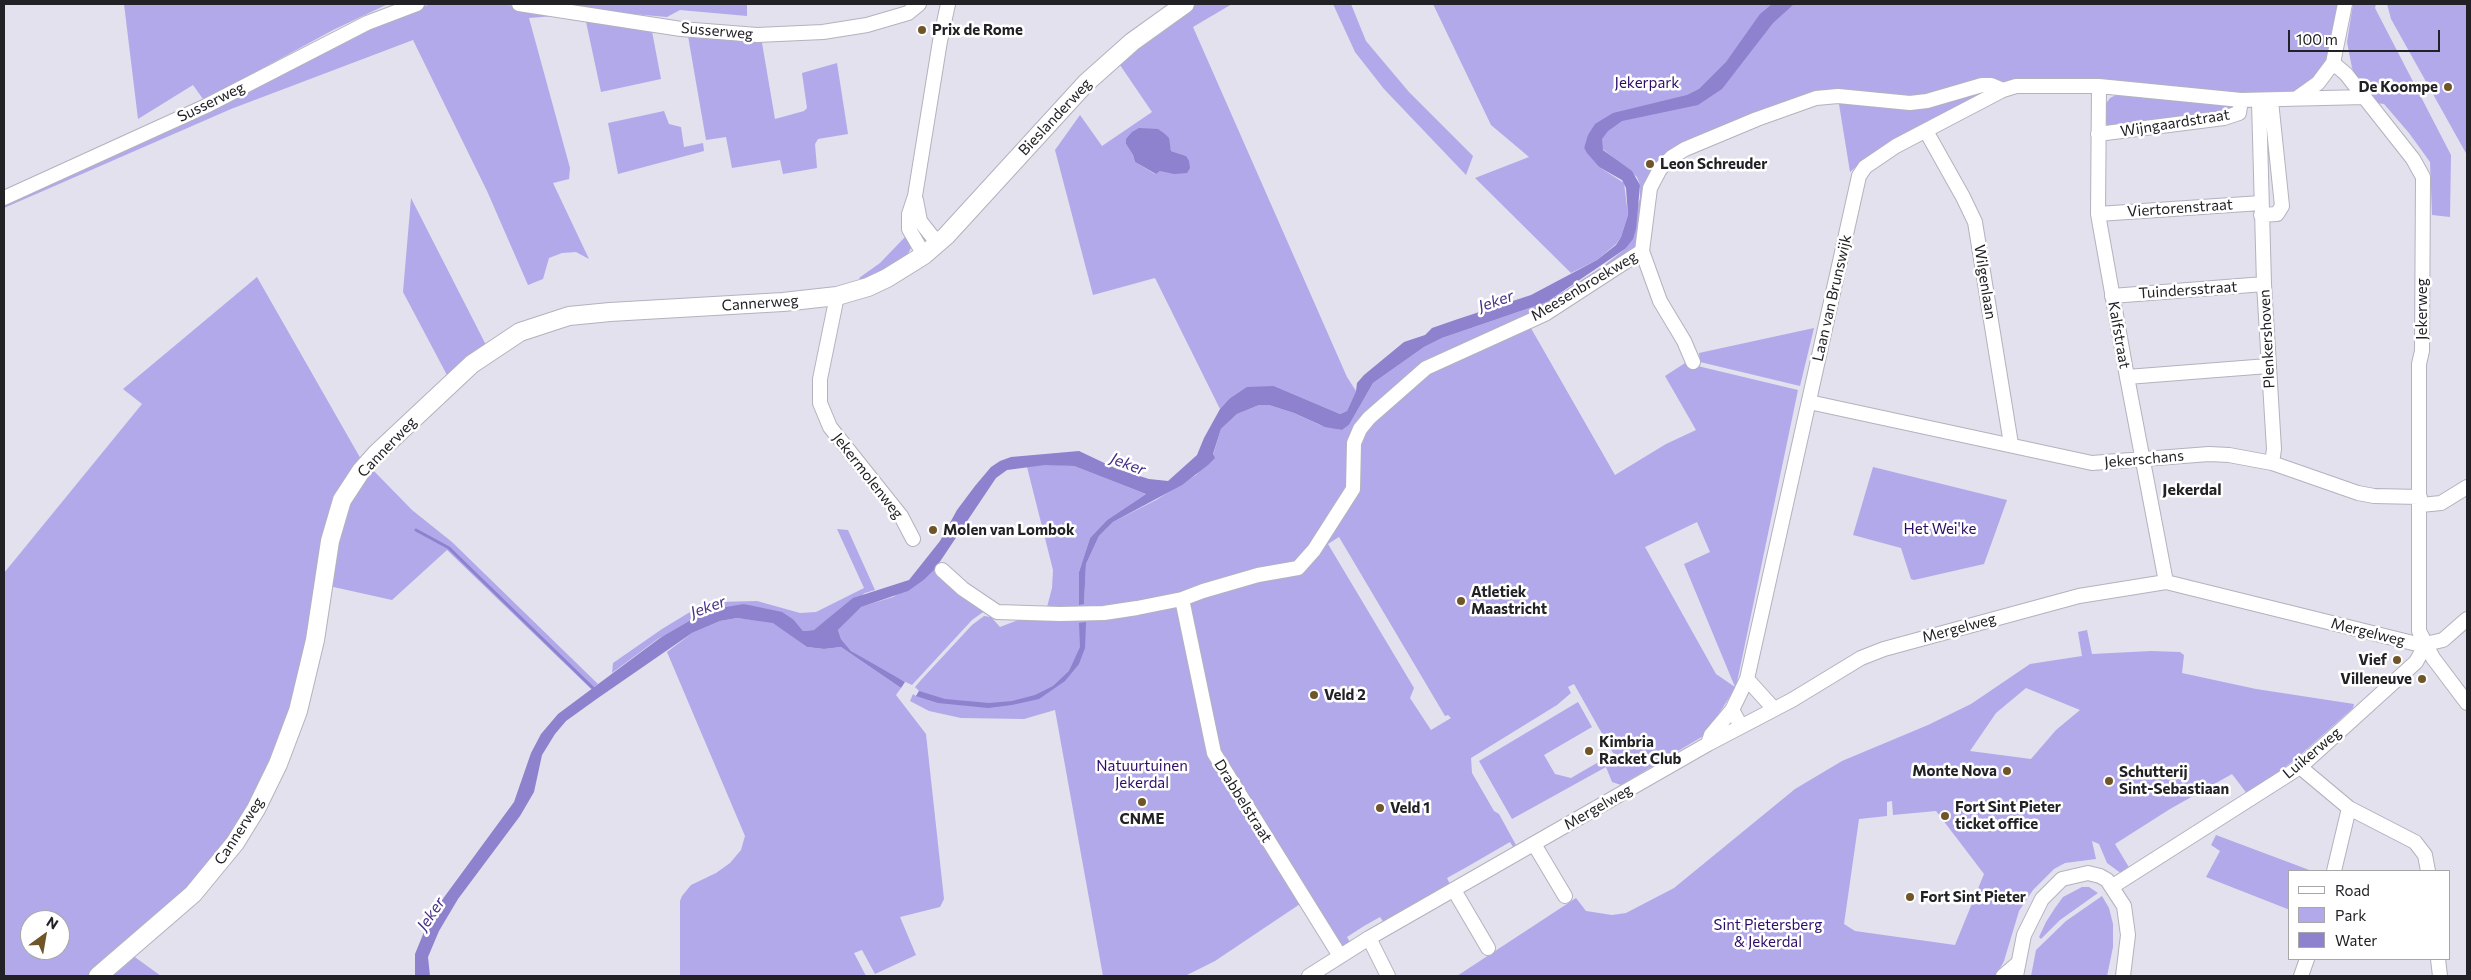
<!DOCTYPE html>
<style>
body{margin:0}
#map{position:relative;width:2471px;height:980px;overflow:hidden;background:#e2e1ed;font-family:Commissioner,sans-serif}
canvas{display:block}
.frame{position:absolute;inset:0;border:5px solid #222226;pointer-events:none}
.legend{position:absolute;left:2288px;top:870px;width:162px;height:90px;box-sizing:border-box;background:#fff;border:1px solid #a7a7a8;margin:0;padding:6px 9px;list-style:none;font-size:15px;color:#222226}
.legend li{display:flex;align-items:center;gap:10px;height:25px}
.legend b{width:25px;border:1px solid #a7a7a8}
.north{position:absolute;left:20px;top:910px;width:50px;height:50px;box-sizing:border-box;background:#fff;border:1px solid #a7a7a8;border-radius:50%;rotate:32deg;font-size:14px;font-weight:700;line-height:20px;text-align:center;color:#222226}
.north::after{content:'';display:block;margin:auto;width:18px;height:22px;background:#6f5527;clip-path:polygon(50% 0,100% 100%,50% 72%,0 100%)}
.scale{position:absolute;left:2288px;top:30px;width:152px;height:22px;box-sizing:border-box;border:2px solid #222226;border-top:0;padding-left:6px;font-size:15px;line-height:18px;white-space:nowrap;color:#222226;-webkit-text-stroke:4px #fff;paint-order:stroke}
</style>
<div id="map">
<canvas width="2471" height="980"></canvas>
<div class="frame"></div>
<ul class="legend">
<li><b style="height:6px;background:#fff"></b>Road</li>
<li><b style="height:14px;background:#b2a9ea"></b>Park</li>
<li><b style="height:14px;background:#8e81cd"></b>Water</li>
</ul>
<div class="north">N</div>
<div class="scale">100 m</div>
</div>
<script>
const g = document.querySelector('canvas').getContext('2d');
g.lineJoin = 'round';
function fill(path, color) {
  g.fillStyle = color;
  g.fill(path, 'evenodd');
}
function toPath(rows) {
  const path = new Path2D();
  for (const r of rows) {
    path.moveTo(r[0], r[1]);
    for (let i = 2; i < r.length; i += 2) path.lineTo(r[i], r[i + 1]);
  }
  return path;
}
function trace(path, color, width, dash) {
  g.strokeStyle = color;
  g.lineWidth = width;
  g.lineCap = dash ? 'butt' : 'round';
  g.setLineDash(dash || []);
  g.stroke(path);
}
function drawText(font, color, halo, rows, align = 'center') {
  g.font = font + ' Commissioner,sans-serif';
  g.lineWidth = 5;
  g.setLineDash([]);
  g.textBaseline = 'middle';
  g.strokeStyle = halo;
  g.fillStyle = color;
  for (const [text, x, y, turn = 0] of rows) {
    g.save();
    g.translate(x, y);
    g.rotate((+turn || 0) * Math.PI / 180);
    g.textAlign = isNaN(turn) ? turn : align;
    if (halo) g.strokeText(text, 0, 0);
    g.fillText(text, 0, 0);
    g.restore();
  }
}
fill(toPath([
 [124,4,388,4,333,30,219,92,203,99,193,85,138,119],
 [433,4,503,4,567,15,529,18,570,168,569,179,553,183,589,259,576,252,562,253,549,258,543,279,528,285,487,191,413,40,231,109,4,208,4,197,236,93,415,8],
 [549,4,747,4,747,16,680,10,667,17,598,11],
 [1195,4,1232,4,1193,27,1347,377,1356,391,1347,411,1340,414,1274,386,1229,399,1220,409,1155,278,1093,295,1055,150,1080,115,1102,146,1152,112,1120,65,1099,76],
 [1168,138,1171,151,1186,156,1155,174,1135,162,1133,155,1126,144],
 [1333,4,1351,4,1366,41,1409,92,1473,156,1466,175,1384,89,1355,52],
 [1433,4,2342,4,2336,43,2322,73,2302,88,2290,92,2228,93,2109,80,2012,80,1865,159,1850,172,1838,98,1824,99,1682,154,1659,177,1639,247,1552,307,1433,360,1363,420,1352,484,1301,562,1120,608,1046,611,1052,588,1053,570,1027,467,1045,464,1074,466,1146,494,1107,520,1090,538,1079,572,1079,604,1084,604,1086,564,1099,536,1113,522,1156,500,1196,475,1213,455,1221,429,1237,414,1259,405,1269,405,1294,413,1320,425,1342,430,1349,425,1373,383,1424,347,1442,338,1547,302,1602,267,1625,249,1640,198,1640,185,1637,177,1588,137,1584,148,1599,167,1624,183,1628,215,1621,237,1616,244,1597,260,1571,273,1475,178,1529,157,1491,125],
 [2353,4,2376,4,2375,8,2451,155,2450,217,2432,215,2430,162,2409,133,2384,104,2376,103,2358,80,2352,68,2347,42],
 [2387,4,2467,4,2467,155,2391,19],
 [585,17,651,26,661,79,601,92],
 [688,36,761,37,775,119,804,111,807,108,802,73,837,63,848,134,818,139,815,144,817,168,783,174,780,160,732,168,726,137,706,140],
 [2118,94,2237,106,2237,108,2109,127,2105,122,2105,105,2110,98],
 [664,111,669,124,681,127,684,147,703,143,704,151,618,174,608,123],
 [411,198,486,345,448,377,403,292],
 [906,236,911,248,905,259,862,281,859,278,880,263],
 [257,277,362,461,350,476,294,713,245,816,194,887,92,976,4,976,4,573,142,404,123,389],
 [30,920,60,920,60,950,30,950],
 [1528,323,1615,475,1666,444,1696,430,1665,376,1685,363,1798,390,1736,687,1705,735,1621,785,1612,782,1606,767,1512,819,1479,761,1578,702,1592,727,1544,755,1555,774,1571,778,1602,760,1615,765,1613,753,1574,684,1568,687,1571,693,1557,705,1471,758,1472,773,1494,811,1499,814,1516,845,1513,847,1510,842,1465,868,1447,878,1450,884,1384,923,1380,917,1364,926,1347,937,1351,944,1343,946,1338,944,1222,762,1188,607,1196,598,1286,574,1354,494,1356,449,1362,430,1424,372],
 [1697,522,1710,552,1684,564,1735,687,1716,674,1645,547],
 [1339,537,1445,716,1448,715,1451,718,1431,730,1410,698,1414,688,1328,544],
 [1814,328,1800,386,1700,362,1699,353],
 [1873,467,2007,500,1984,564,1914,580,1911,579,1901,548,1853,535],
 [371,468,412,510,452,542,598,684,591,689,447,550,392,600,329,586,343,511],
 [837,529,848,530,875,590,865,593,820,627,814,630,803,631,794,620,744,604,659,638,612,673,613,663,662,629,690,612,717,602,757,601,800,613,816,612,864,588],
 [935,569,986,610,972,620,912,685,888,674,851,651,841,639,838,630,860,607,893,597,925,579],
 [1178,607,1205,736,1303,902,1215,961,1185,976,1103,976,1055,710,1024,719,961,718,929,711,910,701,913,694,916,696,919,691,915,687,921,680,972,625,984,616,991,617,1000,627,1026,617],
 [737,618,773,622,807,647,824,649,841,647,901,688,896,695,926,734,944,899,940,907,900,917,916,955,875,974,862,950,854,953,866,976,680,976,680,901,682,896,691,885,716,873,730,863,741,850,745,836,667,652,692,633,720,621],
 [2087,630,2092,654,2151,651,2180,652,2184,655,2182,673,2256,689,2354,704,2353,708,2297,758,2248,795,2232,774,2170,809,2115,844,2130,869,2122,874,2107,863,2099,844,2092,841,2096,859,2065,863,2054,869,2033,890,2019,911,2004,961,1996,976,1457,976,1576,898,1586,911,1612,915,1626,913,1674,888,1795,789,1842,761,1928,725,1971,704,2030,664,2082,656,2078,632],
 [2026,688,2080,710,2056,730,2031,759,1970,751,1996,713],
 [1892,801,1893,815,1936,811,1984,874,1955,945,1855,931,1844,924,1859,819,1887,816,1887,802],
 [2216,835,2312,871,2290,871,2290,910,2206,877,2220,851,2211,845],
 [2082,887,2089,887,2098,893,2060,920,2041,939,2039,937,2046,922,2055,908,2063,897],
 [2102,896,2109,908,2113,924,2113,947,2107,976,2031,976,2036,950,2066,921],
 [132,955,161,976,108,976]
]), '#b2a9ea');
fill(toPath([
 [1772,4,1794,4,1773,23,1722,89,1698,105,1622,121,1608,131,1602,139,1603,150,1632,171,1640,185,1636,229,1633,239,1625,249,1547,302,1442,338,1424,347,1373,383,1349,425,1342,430,1325,427,1294,413,1269,405,1259,405,1237,414,1221,429,1213,454,1215,458,1208,465,1182,485,1113,522,1099,536,1086,564,1084,604,1079,605,1079,572,1090,538,1107,520,1146,494,1074,466,1045,465,1007,470,996,478,935,569,925,579,908,591,861,607,838,630,841,639,851,651,905,682,901,688,841,647,824,649,807,647,773,623,737,618,720,621,692,633,598,698,566,721,555,734,542,755,534,792,520,816,458,899,439,931,428,957,430,976,415,976,415,954,431,915,514,802,531,753,541,734,558,714,660,638,698,616,720,608,744,604,782,612,794,620,803,631,814,630,853,598,909,580,940,541,957,510,975,486,991,467,1000,461,1011,457,1079,451,1117,469,1149,479,1168,481,1197,455,1204,438,1220,409,1229,399,1247,387,1274,386,1340,414,1347,411,1356,391,1357,383,1364,375,1404,342,1425,335,1432,328,1458,319,1531,295,1597,260,1616,245,1621,237,1628,215,1626,188,1622,180,1599,167,1587,153,1584,148,1588,135,1595,124,1613,113,1687,95,1699,89,1726,62,1760,14],
 [1139,128,1158,129,1165,134,1169,138,1171,151,1186,156,1189,161,1190,168,1187,173,1174,174,1160,171,1156,174,1135,162,1133,155,1126,144,1126,139,1132,132],
 [1086,622,1085,648,1079,664,1065,681,1039,699,1012,705,988,708,938,703,916,696,919,691,945,699,989,703,1012,701,1035,695,1053,686,1069,671,1080,647,1079,623]
]), '#8e81cd');
trace(toPath([
 [416,530,449,548,595,690]
]), '#8e81cd', 3);
const minor = toPath([
 [519,4,681,29,757,35,823,32,867,25,908,13,919,4],
 [2333,63,2346,74,2413,159,2423,177,2422,351,2419,364,2419,631,2433,658,2467,703],
 [2099,86,2098,214,2127,377,2166,582],
 [2297,98,2318,83,2333,63,2345,4],
 [2259,101,2264,284,2274,449,2272,463],
 [1926,131,1963,197,1975,222,2011,444],
 [2098,134,2224,118,2239,113,2241,100],
 [4,198,206,106,367,23,417,4],
 [916,200,920,221,938,244],
 [2098,214,2261,203],
 [2261,215,2277,214,2282,206,2271,101],
 [1642,251,1660,301,1684,341,1693,362],
 [924,255,909,229,909,214,915,196,940,41,948,4],
 [837,296,820,379,820,403,830,427,901,516,913,539],
 [2112,296,2264,284],
 [2127,377,2268,366],
 [1809,402,2092,463,2209,454,2229,455,2272,463,2358,493,2374,496,2420,497],
 [2421,505,2441,503,2467,487],
 [942,570,963,589,997,612,1060,614,1104,613,1137,608,1182,599,1203,591,1258,575,1298,568,1314,550,1353,489,1354,443,1360,429,1369,418,1426,368,1545,314,1642,251,1650,188,1660,169,1672,157,1685,149,1757,119,1816,98,1838,96,1910,103,1927,101,1982,85,1991,85,2003,90],
 [1182,599,1214,753,1340,956],
 [1747,679,1774,709],
 [1741,726,1732,710,1747,679,1859,176,1865,167,1896,146,2003,90,2016,86,2099,86,2241,100,2365,97],
 [1708,744,1711,735,1732,710],
 [2300,767,2349,808,2415,842,2425,855,2428,871],
 [1534,844,1565,896],
 [2334,871,2349,808],
 [2113,886,2300,767,2416,662,2425,646],
 [1454,890,1488,948],
 [1369,938,1388,976],
 [2438,959,2440,976],
 [1309,976,1369,938,1708,744,1792,700,1861,658,1884,649,2079,596,2166,582,2421,645,2443,640,2467,619],
 [2003,976,2017,964],
 [2016,976,2024,935,2042,899,2062,879,2088,873,2100,876,2107,880,2124,906,2128,935,2123,976],
 [2301,976,2307,959]
]);
const major = toPath([
 [98,976,193,894,235,843,256,809,278,764,298,711,315,640,330,541,342,500,361,471,377,453,472,364,520,332,569,316,610,312,783,302,837,296,868,287,887,278,924,255,946,236,1086,83,1132,42,1185,4]
]);
trace(minor, '#b3b2be', 16);
trace(major, '#b3b2be', 20);
trace(minor, '#fff', 14);
trace(major, '#fff', 18);
for (const [x, y, r, color] of [
 [922,30,5,"#6f5527"],
 [2448,87,5,"#6f5527"],
 [1650,164,5,"#6f5527"],
 [933,530,5,"#6f5527"],
 [1461,601,5,"#6f5527"],
 [2397,660,5,"#6f5527"],
 [2422,679,5,"#6f5527"],
 [1314,695,5,"#6f5527"],
 [1589,751,5,"#6f5527"],
 [2007,771,5,"#6f5527"],
 [2109,781,5,"#6f5527"],
 [1142,802,5,"#6f5527"],
 [1380,808,5,"#6f5527"],
 [1945,816,5,"#6f5527"],
 [1910,897,5,"#6f5527"]
]) {
  const dot = new Path2D();
  dot.arc(x, y, r, 0, 2 * Math.PI);
  g.fillStyle = color;
  g.fill(dot);
  trace(dot, '#fff', 2);
}
drawText('bold 15px', '#222226', '#fff', [
 ["Prix de Rome",932,30],
 ["De Koompe",2438,87,"right"],
 ["Leon Schreuder",1660,164],
 ["Molen van Lombok",943,530],
 ["Atletiek",1471,592],
 ["Maastricht",1471,609],
 ["Vief",2387,660,"right"],
 ["Villeneuve",2412,679,"right"],
 ["Veld 2",1324,695],
 ["Kimbria",1599,742],
 ["Racket Club",1599,759],
 ["Monte Nova",1997,771,"right"],
 ["Schutterij",2119,772],
 ["Sint-Sebastiaan",2119,789],
 ["Fort Sint Pieter",1955,807],
 ["ticket office",1955,824],
 ["Veld 1",1390,808],
 ["CNME",1142,819,"center"],
 ["Fort Sint Pieter",1920,897]
], 'left');
drawText('15px', '#222226', '#fff', [
 ["Susserweg",717,31,5],
 ["Susserweg",211,102,-26],
 ["Bieslanderweg",1055,117,-47],
 ["Wijngaardstraat",2175,123,-9],
 ["Viertorenstraat",2180,208,-4],
 ["Wilgenlaan",1985,282,81],
 ["Meesenbroekweg",1584,286,-31],
 ["Tuindersstraat",2188,290,-4],
 ["Laan van Brunswijk",1832,298,-77],
 ["Cannerweg",760,303,-4],
 ["Jekerweg",2422,309,-90],
 ["Kalfstraat",2119,335,80],
 ["Plenkershoven",2267,339,-93],
 ["Cannerweg",387,447,-46],
 ["Jekerschans",2144,459,-5],
 ["Jekermolenweg",868,476,52],
 ["Mergelweg",1959,628,-15],
 ["Mergelweg",2368,632,14],
 ["Luikerweg",2312,753,-40],
 ["Drabbelstraat",1243,801,58],
 ["Mergelweg",1598,807,-30],
 ["Cannerweg",239,831,-57]
]);
drawText('15px', '#2e0d68', '#fff', [
 ["Jekerpark",1647,83],
 ["Het Wei'ke",1940,529],
 ["Natuurtuinen",1142,766],
 ["Jekerdal",1142,783],
 ["Sint Pietersberg",1768,925],
 ["& Jekerdal",1768,942]
]);
drawText('italic 16px', '#462f88', '#fff', [
 ["Jeker",1496,301,-19],
 ["Jeker",1128,464,21],
 ["Jeker",708,607,-20],
 ["Jeker",431,914,-56]
]);
drawText('bold 16px', '#222226', '#fff', [
 ["Jekerdal",2192,490]
]);
</script>
